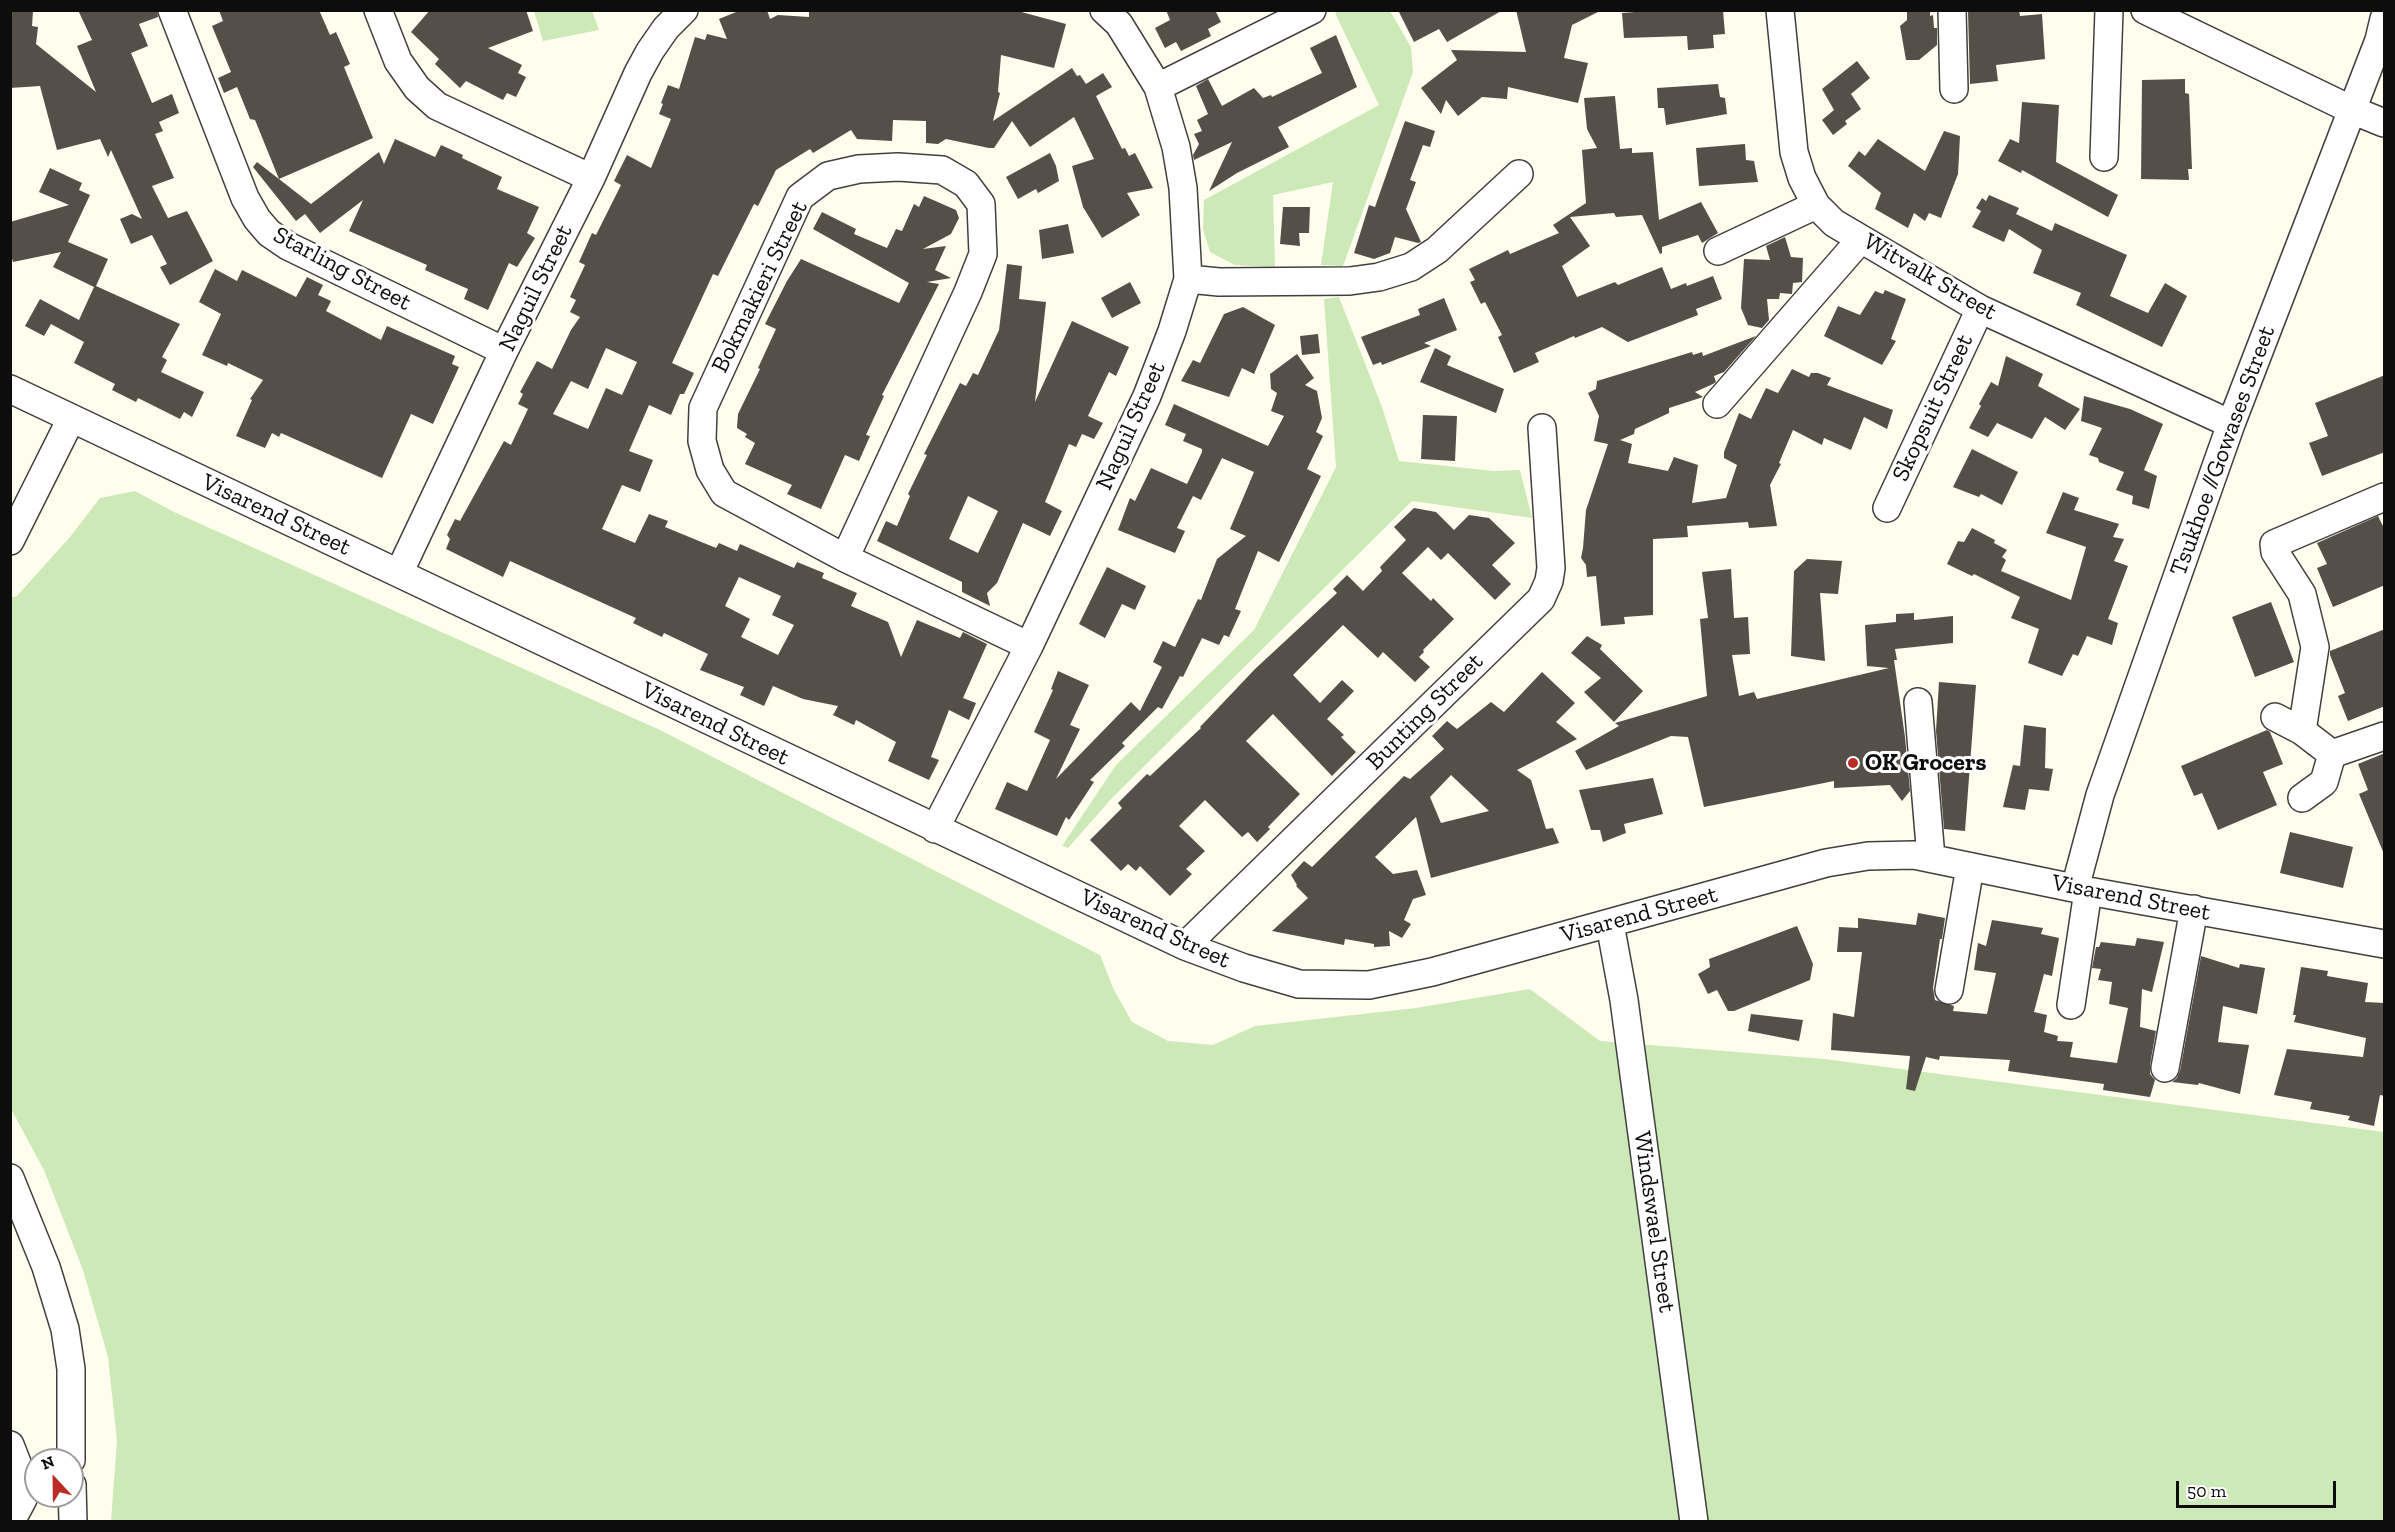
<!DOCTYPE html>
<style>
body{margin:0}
#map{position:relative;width:2395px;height:1532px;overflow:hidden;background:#fffded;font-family:"Zilla Slab",serif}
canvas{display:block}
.frame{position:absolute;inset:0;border:12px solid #0d0d0d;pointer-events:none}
.north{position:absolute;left:24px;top:1448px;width:60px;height:60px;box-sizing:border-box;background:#fff;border:2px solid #9e9e9e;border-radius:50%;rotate:338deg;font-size:16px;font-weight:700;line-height:24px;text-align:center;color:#0d0d0d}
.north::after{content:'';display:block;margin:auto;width:21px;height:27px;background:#bc2c26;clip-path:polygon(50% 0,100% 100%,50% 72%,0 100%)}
.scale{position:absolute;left:2176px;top:1481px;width:160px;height:27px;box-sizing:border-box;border:3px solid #0d0d0d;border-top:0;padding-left:8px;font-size:18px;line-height:21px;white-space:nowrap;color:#0d0d0d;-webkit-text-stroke:4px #fff;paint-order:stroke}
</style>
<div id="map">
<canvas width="2395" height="1532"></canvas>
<div class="frame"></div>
<div class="north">N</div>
<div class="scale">50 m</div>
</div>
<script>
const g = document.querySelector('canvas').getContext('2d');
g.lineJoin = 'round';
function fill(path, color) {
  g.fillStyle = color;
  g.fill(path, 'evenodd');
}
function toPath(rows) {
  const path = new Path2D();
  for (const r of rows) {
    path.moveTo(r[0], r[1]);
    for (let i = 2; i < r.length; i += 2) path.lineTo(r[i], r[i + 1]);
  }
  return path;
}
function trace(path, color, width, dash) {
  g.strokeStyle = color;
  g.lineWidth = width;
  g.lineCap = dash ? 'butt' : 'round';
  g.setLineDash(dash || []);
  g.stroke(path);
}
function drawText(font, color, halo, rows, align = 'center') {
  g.font = font + ' "Zilla Slab",serif';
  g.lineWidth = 6;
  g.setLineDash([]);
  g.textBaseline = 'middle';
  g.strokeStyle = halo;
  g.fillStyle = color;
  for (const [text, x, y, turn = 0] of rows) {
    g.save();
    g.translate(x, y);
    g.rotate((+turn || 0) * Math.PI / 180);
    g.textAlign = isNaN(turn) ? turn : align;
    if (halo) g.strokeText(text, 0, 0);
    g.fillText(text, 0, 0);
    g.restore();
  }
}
fill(toPath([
 [534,11,592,11,599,30,543,41],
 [1341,11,1390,11,1411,47,1413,72,1343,266,1321,265,1333,182,1273,195,1275,267,1235,265,1210,252,1203,229,1204,200,1379,105,1335,13],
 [1339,297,1382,407,1399,461,1494,471,1520,470,1532,518,1412,501,1113,797,1068,848,1062,846,1116,765,1254,630,1336,467,1324,299],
 [135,491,174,512,660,730,1100,955,1113,988,1132,1022,1168,1041,1213,1045,1255,1026,1416,1008,1530,989,1600,1041,1824,1059,2384,1132,2384,1521,111,1521,117,1441,108,1357,83,1270,44,1170,11,1109,10,598,17,596,70,537,100,498]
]), '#cce9b7');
fill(toPath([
 [10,10,33,11,32,26,38,27,36,44,96,92,77,46,92,40,78,10,157,10,158,17,139,24,148,46,131,53,152,103,172,94,179,113,159,122,163,131,155,134,174,178,152,186,168,218,187,211,213,261,170,285,160,267,167,264,152,235,131,244,120,219,132,214,142,219,111,150,108,157,100,139,57,150,40,86,10,88],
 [219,10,319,10,330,35,336,32,350,64,344,67,373,138,279,179,311,204,379,152,384,164,395,139,435,157,441,145,463,155,462,158,502,177,497,189,539,207,527,233,535,238,517,267,509,263,488,310,464,299,468,289,425,270,427,265,349,231,363,200,320,233,305,214,296,221,253,167,257,162,279,179,255,120,250,119,237,87,224,93,218,78,231,72,212,26,223,21],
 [430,10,526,10,533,31,488,48,522,65,518,73,526,77,516,97,507,93,503,100,466,81,460,88,435,64,439,59,411,32],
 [741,10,767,10,770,19,778,15,809,17,809,10,1014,10,1066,24,1054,68,1001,55,998,92,1000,93,993,121,1072,68,1077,76,1080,75,1086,84,1103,73,1112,87,1096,96,1122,149,1125,148,1129,156,1135,153,1153,188,1127,193,1140,215,1102,238,1083,207,1072,166,1094,159,1074,117,1030,147,1012,121,994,148,989,148,946,139,938,144,926,143,926,121,893,120,892,141,857,139,851,130,813,153,810,149,776,170,758,206,754,204,718,276,713,274,672,363,694,373,684,394,680,394,671,415,649,405,629,451,653,460,640,492,622,485,602,529,635,543,649,514,668,521,665,527,716,548,719,543,737,551,740,544,794,568,797,562,824,573,822,578,857,593,851,606,888,622,901,657,917,620,960,638,963,632,987,644,963,698,976,703,969,720,949,710,931,757,939,760,929,780,888,761,896,742,856,720,854,725,833,715,838,706,803,699,773,686,764,706,740,695,744,687,700,670,708,654,664,633,662,637,633,623,636,618,510,561,503,577,446,549,450,539,447,535,455,519,460,521,504,441,511,445,528,409,518,404,523,394,520,392,537,361,552,369,571,330,580,317,570,312,576,300,570,297,585,265,579,262,592,233,596,235,621,185,614,181,627,155,651,168,671,119,659,114,663,104,661,103,668,85,679,89,695,37,705,40,707,34,727,39,719,19],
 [606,348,637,362,622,395,606,388,588,429,553,414,571,381,588,389],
 [739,577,781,596,772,615,794,625,778,655,741,637,750,619,725,606],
 [1166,10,1215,10,1221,22,1208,29,1211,36,1181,51,1176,42,1165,48,1155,28,1170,20],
 [1398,10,1503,10,1447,42,1439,29,1414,42],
 [1516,10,1602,10,1572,25,1564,58,1588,63,1578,103,1508,87,1507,99,1482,97,1458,116,1446,100,1441,114,1421,88,1457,60,1451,50,1526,52],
 [1660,10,1723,10,1725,34,1713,35,1714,48,1688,50,1687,36,1624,38,1622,13],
 [1907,10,1930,10,1930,16,1933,15,1934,28,1937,28,1937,45,1919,60,1906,60,1900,26,1907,20],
 [1993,10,2019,10,2020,16,2042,14,2045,59,1996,65,1998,81,1970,84,1968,12],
 [1336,35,1357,87,1278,127,1289,147,1237,173,1209,191,1232,142,1194,160,1193,155,1199,144,1194,134,1202,131,1197,120,1208,114,1196,86,1208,79,1222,106,1254,88,1263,98,1271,95,1272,97,1322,73,1310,48],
 [1857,61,1870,78,1851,94,1861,109,1845,121,1847,124,1833,135,1822,120,1834,110,1822,89],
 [2185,79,2185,93,2189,94,2192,169,2188,169,2189,180,2141,179,2142,80],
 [1718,84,1720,97,1725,98,1727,114,1666,125,1664,108,1658,108,1657,88],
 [1615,96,1620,149,1632,148,1632,153,1653,152,1659,220,1701,202,1718,233,1702,243,1698,235,1662,247,1662,253,1660,254,1642,215,1616,217,1614,213,1570,217,1590,246,1562,266,1577,297,1615,282,1618,285,1662,267,1671,289,1686,283,1687,286,1713,276,1722,299,1696,309,1698,315,1628,342,1602,327,1575,338,1574,336,1535,353,1539,362,1514,373,1498,337,1502,335,1485,302,1481,304,1470,282,1475,280,1469,269,1508,250,1510,254,1559,233,1553,225,1586,203,1582,150,1597,148,1587,129,1584,98],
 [2022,102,2059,105,2056,162,2118,195,2108,217,2022,170,2021,173,1998,161,2010,139,2019,143],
 [1405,121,1435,131,1430,147,1423,145,1410,180,1416,182,1406,209,1421,242,1418,243,1395,237,1390,253,1374,259,1354,253,1369,205,1375,207],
 [1944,131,1960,136,1958,174,1941,218,1929,213,1925,221,1914,213,1908,228,1875,209,1881,193,1848,166,1859,151,1865,156,1878,139,1925,171],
 [1745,144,1746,160,1754,161,1758,182,1699,186,1696,148],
 [1050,153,1056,166,1059,181,1038,193,1036,189,1018,199,1006,177],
 [50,168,82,183,79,190,90,195,68,242,108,259,96,286,180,324,162,357,167,360,161,372,204,392,192,417,184,412,180,419,138,398,136,402,112,390,115,384,74,363,84,342,51,324,44,336,25,326,40,299,79,320,94,287,53,267,61,252,13,262,10,251,10,222,69,205,39,192],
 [1989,195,2019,208,2016,214,2052,231,2055,223,2127,255,2110,296,2148,313,2165,283,2187,296,2162,347,2076,305,2081,293,2033,273,2042,250,2009,229,2004,242,1972,227,1981,211,1976,208,1982,198,1986,201],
 [924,196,956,210,959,218,951,234,923,249,946,246,935,270,951,278,927,282,939,284,882,395,884,396,866,435,870,436,859,461,845,455,821,509,787,494,792,485,745,464,755,443,745,437,747,434,737,428,738,414,760,369,758,368,776,329,765,324,787,281,801,259,899,303,909,283,813,229,822,212,856,229,854,234,887,248,896,229,902,231,914,204,919,207],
 [1283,207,1310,207,1309,233,1299,233,1300,246,1280,244],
 [1068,224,1074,253,1042,259,1039,230],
 [1785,237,1791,257,1803,258,1802,282,1793,283,1792,294,1780,293,1779,299,1767,299,1769,320,1762,328,1748,325,1741,308,1744,259,1770,260,1766,246],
 [1007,264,1022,266,1019,299,1046,302,1035,402,1072,321,1129,347,1116,376,1109,372,1088,416,1103,423,1094,439,1082,434,1076,447,1069,444,1045,502,1062,511,1050,536,1023,523,997,583,987,593,990,606,962,592,962,582,877,541,886,521,897,526,910,496,908,494,927,455,924,454,960,383,966,386,973,373,978,375,999,330],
 [968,496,998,511,978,553,949,539],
 [215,269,237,281,242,270,296,297,307,277,323,285,318,295,331,301,326,311,381,340,387,326,455,356,452,364,459,367,433,424,411,414,382,478,281,433,279,437,272,433,265,448,236,436,252,400,250,399,263,380,228,363,227,366,202,355,221,314,199,302],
 [1130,282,1141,303,1112,318,1101,298],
 [1885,290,1906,299,1891,339,1896,341,1882,365,1824,336,1838,306,1860,315,1875,291,1883,294],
 [1444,298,1457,330,1424,343,1431,346,1382,365,1381,362,1373,365,1361,337,1420,315,1418,309],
 [1243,307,1275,325,1254,374,1242,368,1229,397,1181,381,1193,360,1200,363,1224,314],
 [1318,334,1320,353,1302,355,1300,336],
 [1756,336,1724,372,1714,376,1716,382,1713,384,1695,392,1703,397,1669,408,1669,413,1635,429,1634,434,1620,440,1632,444,1628,463,1668,471,1674,457,1698,465,1692,503,1726,498,1737,465,1724,458,1724,452,1739,413,1751,419,1766,388,1778,393,1792,369,1809,377,1811,373,1818,373,1831,378,1827,385,1893,410,1887,429,1864,417,1851,450,1824,438,1822,445,1793,430,1779,463,1781,464,1770,485,1777,526,1749,528,1748,522,1687,526,1688,537,1653,539,1653,615,1624,617,1625,624,1601,626,1596,576,1587,577,1586,565,1581,558,1583,548,1586,510,1608,444,1594,441,1599,416,1588,393,1596,389,1597,381,1692,352,1693,355,1702,352,1703,356],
 [1435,348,1451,356,1447,365,1504,389,1496,413,1420,382],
 [1297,354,1314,378,1305,385,1317,391,1322,418,1316,432,1323,436,1307,469,1321,476,1279,562,1258,551,1235,609,1241,611,1229,637,1224,635,1219,645,1202,638,1183,677,1180,676,1162,709,1158,707,1122,743,1125,746,1090,780,1094,782,1069,820,1066,817,1057,836,995,809,1007,782,1027,791,1050,740,1034,732,1053,690,1051,689,1058,671,1089,685,1070,725,1080,729,1056,779,1131,702,1140,711,1162,667,1153,662,1163,641,1175,647,1198,599,1201,600,1217,559,1246,536,1230,529,1254,472,1222,458,1201,500,1193,496,1177,528,1185,531,1175,553,1118,530,1130,498,1135,501,1151,468,1187,484,1202,452,1202,449,1183,441,1186,434,1165,425,1174,404,1268,446,1284,416,1271,411,1277,393,1271,389,1270,374],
 [2006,356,2043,374,2038,386,2080,409,2065,430,2045,417,2032,439,1997,423,1988,437,1969,428,1981,406,1979,404,1991,382,1998,386],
 [2385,375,2385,452,2322,476,2309,443,2328,436,2315,403],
 [2084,396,2130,409,2163,424,2144,470,2157,476,2149,509,2132,504,2133,496,2116,490,2124,472,2099,462,2098,458,2089,455,2102,428,2081,421],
 [1423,415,1457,416,1455,461,1421,459],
 [1972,449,2018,472,2002,505,1981,494,1979,497,1953,487],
 [2063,492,2079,498,2074,510,2119,524,2113,537,2124,539,2114,561,2128,566,2108,619,2118,623,2112,645,2087,636,2078,656,2073,654,2062,676,2028,663,2039,629,2011,618,2020,597,1974,574,1972,576,1947,564,1958,541,1964,542,1972,528,1995,540,1994,543,2007,550,2002,557,2006,560,2001,571,2071,600,2086,547,2046,533],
 [1414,508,1436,512,1454,530,1469,515,1489,518,1515,543,1492,565,1511,584,1495,600,1448,553,1441,560,1428,547,1402,573,1431,601,1433,598,1454,619,1423,650,1424,652,1419,657,1430,667,1415,682,1383,652,1378,658,1343,625,1293,675,1320,703,1342,680,1354,691,1327,719,1344,735,1341,737,1356,752,1332,776,1273,714,1246,741,1300,794,1268,827,1270,829,1257,842,1248,832,1242,837,1205,800,1179,826,1205,851,1186,869,1192,874,1170,896,1140,866,1136,871,1128,864,1121,871,1090,840,1122,808,1118,803,1147,774,1150,776,1201,728,1200,727,1255,669,1337,593,1333,589,1347,575,1363,591,1382,571,1380,567,1406,540,1394,527],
 [2378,516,2385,530,2385,585,2333,607,2317,568,2327,564,2317,543],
 [1807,559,1842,561,1838,594,1820,593,1825,661,1791,656,1794,571],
 [1107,567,1146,586,1135,610,1122,604,1105,638,1079,624],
 [1731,569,1734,618,1748,617,1750,654,1732,655,1739,696,1754,692,1757,699,1889,668,1867,666,1865,625,1896,622,1896,614,1914,613,1914,620,1953,616,1953,643,1895,649,1897,660,1894,660,1905,737,1910,791,1902,801,1890,785,1834,788,1834,781,1704,807,1688,737,1671,736,1586,770,1575,751,1619,726,1615,723,1707,696,1700,619,1708,618,1702,572],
 [2271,602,2294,662,2255,677,2232,617],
 [2385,629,2385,706,2348,721,2338,696,2345,693,2330,655,2330,651],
 [1587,636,1602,645,1600,649,1643,691,1614,722,1584,692,1601,678,1571,653],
 [1542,672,1575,703,1556,722,1577,739,1517,770,1531,780,1546,829,1553,828,1559,843,1431,878,1416,817,1375,857,1393,874,1417,870,1426,895,1413,899,1404,920,1411,924,1402,938,1389,931,1390,946,1374,947,1374,944,1345,939,1344,945,1272,931,1308,898,1296,886,1297,885,1291,875,1304,861,1312,867,1404,776,1410,779,1444,749,1432,736,1447,721,1457,729,1491,702,1504,712],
 [1451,775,1489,811,1441,823,1430,797],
 [1939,682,1976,685,1965,831,1944,829,1936,731],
 [2024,725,2046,728,2045,768,2053,769,2049,791,2029,789,2025,810,2003,807,2013,765,2020,766],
 [2267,730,2270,732,2283,764,2263,772,2277,805,2218,830,2202,793,2194,796,2181,766],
 [2385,753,2385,854,2384,854,2359,794,2368,790,2358,764],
 [1653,778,1663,814,1624,824,1626,833,1603,842,1600,830,1591,830,1579,790],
 [2290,832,2353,847,2343,888,2280,873],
 [1918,913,1945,918,1942,939,1940,939,1933,988,1935,1000,1954,1006,1953,1011,1987,1014,1996,973,1974,970,1978,943,1986,946,1992,920,2043,928,2041,934,2059,938,2052,976,2044,974,2034,1012,2047,1015,2044,1032,2058,1036,2057,1041,2073,1042,2070,1057,2117,1063,2128,1008,2109,1004,2112,982,2098,980,2101,969,2092,968,2096,947,2099,947,2101,942,2135,946,2137,938,2164,942,2152,992,2142,989,2140,1027,2156,1031,2150,1065,2150,1074,2155,1080,2150,1097,2103,1090,2104,1084,2008,1071,2010,1060,1940,1056,1939,1060,1926,1057,1915,1091,1906,1089,1910,1056,1831,1050,1833,1013,1854,1017,1862,952,1837,952,1839,927,1858,928,1858,918,1916,925],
 [1797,926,1813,964,1810,980,1734,1011,1728,1011,1717,990,1708,994,1698,974,1710,967,1709,959],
 [2201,956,2239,968,2240,964,2265,968,2257,1014,2223,1006,2218,1042,2249,1045,2240,1094,2199,1083,2198,1085,2172,1082,2177,1078,2180,1071],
 [2301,967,2328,971,2327,976,2368,983,2365,1002,2385,1003,2385,1096,2380,1095,2374,1126,2348,1120,2350,1116,2310,1109,2312,1102,2274,1095,2287,1049,2363,1057,2366,1038,2294,1022,2296,1015,2293,1015],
 [1751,1014,1803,1020,1799,1041,1748,1031]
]), '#554f49');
const minor = toPath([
 [172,10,245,198,257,219,269,233,288,246,504,351],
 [378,10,398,61,417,88,437,106,591,178],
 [1780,10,1794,152,1802,178,1816,205,1834,223,1980,309,2231,424],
 [1952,10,1954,89],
 [2145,10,2352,110,2384,123],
 [1158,87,1312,10],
 [2104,157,2109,10],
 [1718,251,1816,205],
 [1188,279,1219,282,1350,281,1379,277,1411,267,1437,250,1519,174],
 [10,389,1185,946,1244,968,1299,984,1369,985,1432,972,1826,863,1868,856,1914,855,2088,891,2384,944],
 [1717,404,1861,239],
 [1887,508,1980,309],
 [10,541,71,419],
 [845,558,968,292,983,254,981,204,966,184,942,170,898,167,859,169,828,176,800,197,703,408,702,441,710,470,724,493,845,558,1029,646],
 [399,573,504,351,591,178,638,73,650,51,666,28,684,10],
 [1918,702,1931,858],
 [2275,717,2302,731,2332,754],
 [2302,731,2315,647,2302,594,2275,552,2274,544,2384,497],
 [2332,754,2384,736],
 [2302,798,2324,782,2332,754],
 [935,829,1029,646,1147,396,1172,331,1188,279,1183,188,1176,147,1158,87,1119,24,1104,10],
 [2075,888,2100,795,2231,424,2379,40,2384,19],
 [1610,924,1624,1000,1694,1522],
 [1185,946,1541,599,1549,581,1551,568,1542,428],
 [1949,990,1970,867],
 [2071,1005,2088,891],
 [2165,1068,2194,909],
 [10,1178,46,1267,65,1329,71,1369,71,1460],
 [10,1445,24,1481,23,1499,15,1514,10,1516],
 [72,1485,73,1522]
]);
trace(minor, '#404040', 30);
trace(minor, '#fff', 27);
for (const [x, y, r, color] of [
 [1853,763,6,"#bc2c26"]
]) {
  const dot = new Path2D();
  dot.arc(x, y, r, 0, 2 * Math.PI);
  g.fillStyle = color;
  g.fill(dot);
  trace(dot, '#fff', 2);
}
drawText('24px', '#0d0d0d', '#fff', [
 ["Starling Street",342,269,28],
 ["Witvalk Street",1930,277,30],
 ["Bokmakieri Street",760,287,-64],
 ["Naguil Street",536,288,-64],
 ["Skopsuit Street",1933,408,-65],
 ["Naguil Street",1131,426,-66],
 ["Tsukhoe //Gowases Street",2223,451,-70],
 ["Visarend Street",276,515,25],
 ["Bunting Street",1425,712,-45],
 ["Visarend Street",715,724,26],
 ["Visarend Street",2131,898,11],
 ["Visarend Street",1639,915,-15],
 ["Visarend Street",1155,929,24],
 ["Windswael Street",1654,1222,82]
]);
drawText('bold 24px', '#0d0d0d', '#fff', [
 ["OK Grocers",1865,763]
], 'left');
</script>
